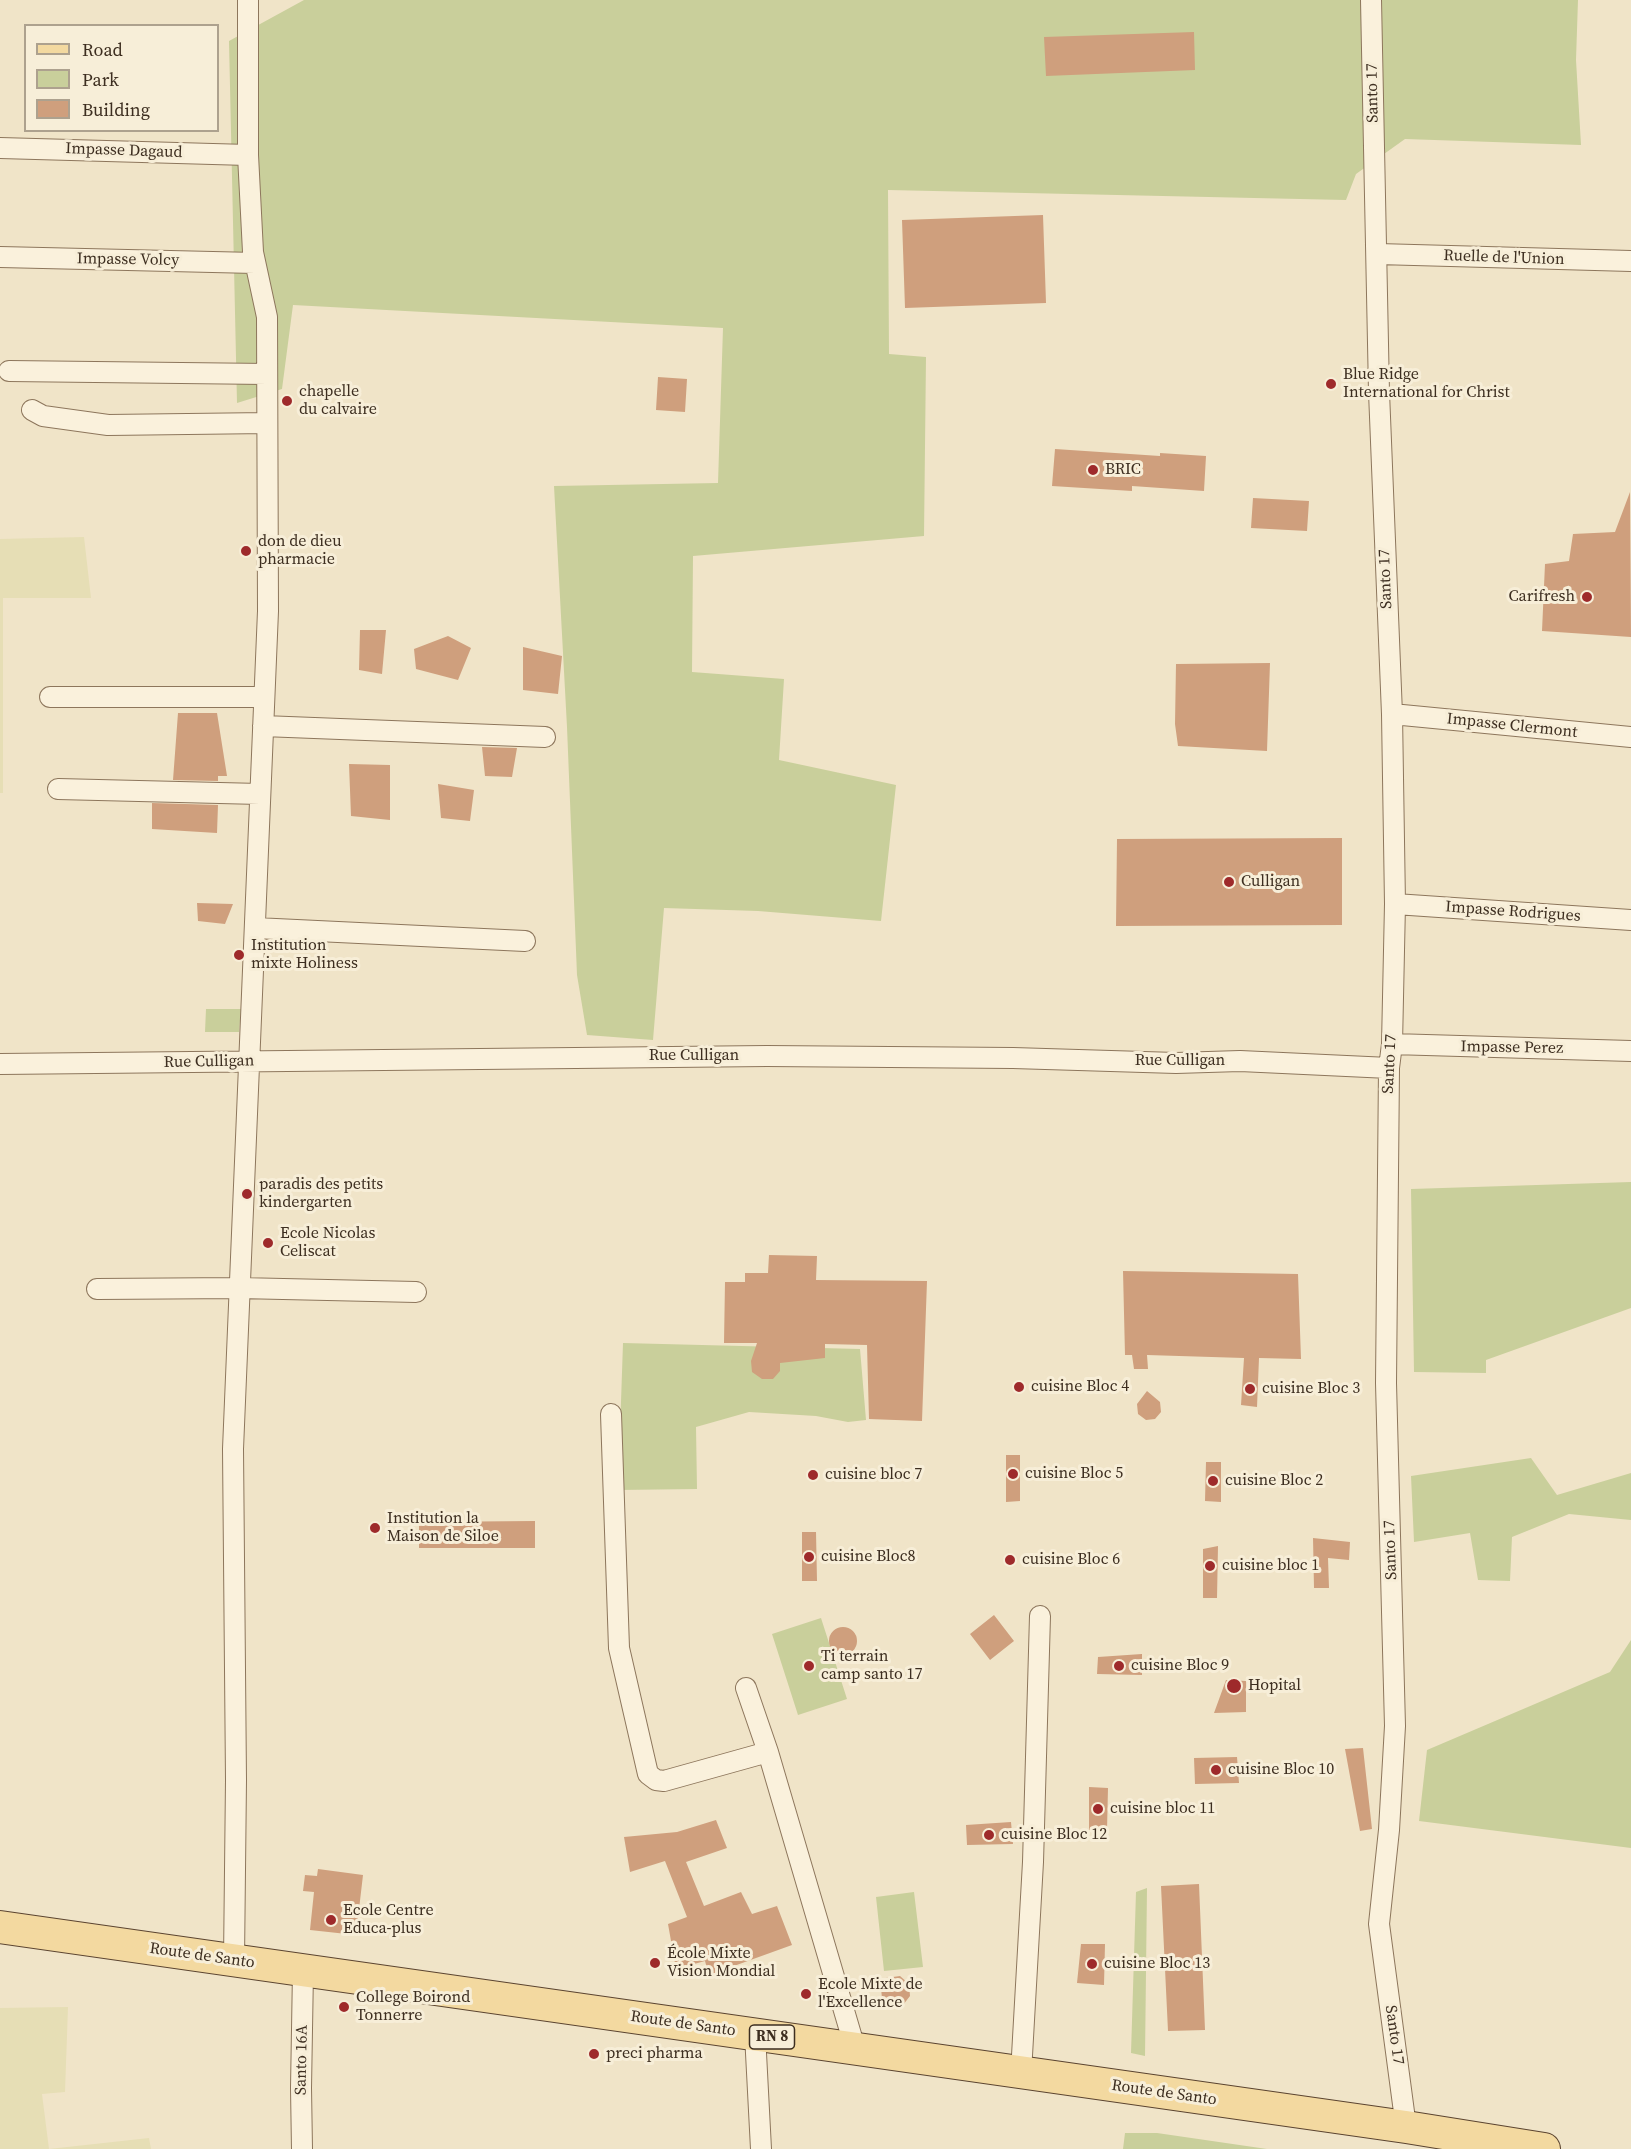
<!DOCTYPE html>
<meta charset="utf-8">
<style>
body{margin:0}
#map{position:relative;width:1631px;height:2149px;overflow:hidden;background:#f0e4c8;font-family:"Source Serif 4",serif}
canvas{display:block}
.legend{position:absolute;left:24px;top:24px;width:195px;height:108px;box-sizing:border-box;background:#f7eed8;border:2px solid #ada18e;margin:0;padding:8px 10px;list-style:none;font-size:18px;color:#3d2e20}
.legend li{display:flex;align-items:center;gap:12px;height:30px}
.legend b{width:30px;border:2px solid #ada18e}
</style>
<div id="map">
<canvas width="1631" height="2149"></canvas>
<ul class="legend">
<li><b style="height:8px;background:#f3d9a0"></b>Road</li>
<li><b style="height:16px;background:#c9cf9b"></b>Park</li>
<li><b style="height:16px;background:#cf9f7d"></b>Building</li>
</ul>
</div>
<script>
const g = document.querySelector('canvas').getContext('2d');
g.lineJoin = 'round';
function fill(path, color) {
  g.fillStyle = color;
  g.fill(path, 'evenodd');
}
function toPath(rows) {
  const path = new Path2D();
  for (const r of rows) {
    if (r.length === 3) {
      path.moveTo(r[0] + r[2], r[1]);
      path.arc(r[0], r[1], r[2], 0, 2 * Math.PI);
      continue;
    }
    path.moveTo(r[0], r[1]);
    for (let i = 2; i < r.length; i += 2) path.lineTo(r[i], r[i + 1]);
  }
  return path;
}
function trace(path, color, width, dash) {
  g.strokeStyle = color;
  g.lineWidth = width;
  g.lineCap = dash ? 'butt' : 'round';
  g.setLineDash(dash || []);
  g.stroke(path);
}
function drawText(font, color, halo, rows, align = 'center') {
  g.font = font + ' "Source Serif 4",serif';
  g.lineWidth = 6;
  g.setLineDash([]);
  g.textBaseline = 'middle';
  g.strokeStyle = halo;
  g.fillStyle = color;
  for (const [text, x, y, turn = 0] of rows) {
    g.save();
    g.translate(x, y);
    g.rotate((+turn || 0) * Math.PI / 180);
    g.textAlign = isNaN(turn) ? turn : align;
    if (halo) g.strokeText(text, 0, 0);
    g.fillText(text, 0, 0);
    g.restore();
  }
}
fill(toPath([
 [84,537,91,598,3,598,3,793,0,793,0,539],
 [68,2007,65,2092,42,2094,49,2149,149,2138,151,2149,0,2149,0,2008]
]), '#e6deb5');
fill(toPath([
 [304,0,1578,0,1576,60,1581,145,1405,139,1356,174,1346,200,888,190,889,354,926,357,924,536,693,556,692,672,784,679,779,760,896,785,881,921,758,911,664,908,653,1040,587,1035,577,975,567,727,554,486,718,483,723,328,293,305,282,389,237,403,229,41],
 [206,1009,241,1009,239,1032,205,1032],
 [1631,1182,1631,1308,1486,1360,1486,1373,1414,1372,1411,1189],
 [623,1343,860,1349,866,1420,848,1422,816,1416,749,1412,696,1427,697,1489,618,1490],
 [1531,1458,1557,1495,1631,1473,1631,1520,1569,1514,1512,1537,1510,1581,1478,1580,1470,1533,1414,1542,1411,1476],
 [821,1618,847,1699,798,1715,772,1634],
 [1631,1640,1631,1848,1419,1821,1427,1750,1610,1672],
 [1147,1888,1145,2056,1131,2053,1136,1892],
 [914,1892,923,1967,884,1971,876,1897],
 [1125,2133,1157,2133,1267,2149,1123,2149]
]), '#c9cf9b');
fill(toPath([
 [1194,32,1195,70,1046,76,1044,37],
 [1043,215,1046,303,905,308,902,220],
 [658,377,687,379,685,412,656,410],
 [1055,449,1160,456,1160,453,1206,456,1204,491,1132,486,1132,491,1052,486],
 [1630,492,1631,637,1542,631,1545,564,1569,561,1573,534,1615,532],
 [1253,498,1309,501,1307,531,1251,528],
 [360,630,386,630,382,674,359,670],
 [448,636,471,648,458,680,416,669,414,649],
 [523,647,562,656,558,694,523,690],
 [1270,663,1267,751,1178,746,1175,724,1176,664],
 [178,713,217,713,227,776,218,776,218,781,173,780],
 [482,747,517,748,512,777,485,776],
 [349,764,390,765,390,820,351,816],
 [438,784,474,790,470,821,441,818],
 [152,803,218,805,217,833,152,829],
 [1342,838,1342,925,1116,926,1117,839],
 [197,903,233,904,225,924,198,921],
 [769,1255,817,1256,816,1280,927,1281,922,1421,869,1419,867,1345,825,1344,825,1358,780,1363,780,1371,773,1379,762,1379,752,1372,751,1361,757,1343,724,1343,725,1282,745,1282,745,1273,768,1273],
 [1123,1271,1298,1274,1301,1359,1259,1358,1257,1407,1241,1405,1244,1358,1147,1355,1148,1369,1134,1369,1132,1355,1125,1355],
 [1147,1391,1160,1402,1161,1412,1155,1419,1146,1420,1138,1414,1137,1404],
 [1006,1455,1020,1455,1020,1501,1006,1502],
 [1206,1462,1221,1462,1221,1502,1205,1501],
 [535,1521,535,1548,419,1548,419,1522],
 [802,1532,816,1532,817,1581,802,1581],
 [1313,1538,1350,1542,1349,1560,1328,1558,1329,1588,1314,1588],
 [1218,1546,1217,1598,1203,1598,1203,1549],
 [994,1615,1014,1641,990,1660,970,1634],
 [843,1641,14],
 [1142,1654,1142,1675,1097,1674,1098,1657],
 [1226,1680,1246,1681,1246,1712,1214,1713],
 [1363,1748,1372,1829,1360,1831,1345,1749],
 [1237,1757,1239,1783,1195,1784,1194,1758],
 [1089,1787,1108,1788,1107,1830,1089,1830],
 [716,1820,727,1848,686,1862,704,1906,741,1892,752,1914,777,1906,792,1945,709,1975,705,1961,676,1969,668,1924,687,1917,665,1861,630,1872,624,1837,677,1832],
 [1011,1822,1013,1844,967,1845,966,1825],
 [318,1869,363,1875,356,1935,310,1930,314,1892,303,1891,305,1875,317,1876],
 [1199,1884,1205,2030,1168,2031,1161,1886],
 [1081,1944,1105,1944,1104,1985,1077,1983],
 [900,1976,909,1984,910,1996,903,2005,892,2006,882,1999,881,1987,886,1978]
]), '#cf9f7d');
const minor = toPath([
 [1371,0,1379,392,1392,714,1395,904,1392,1044,1389,1068,1386,1383,1395,1726,1389,1830,1379,1924,1406,2127],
 [0,148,248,155],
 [1378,254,1631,261],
 [0,257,255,263],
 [9,371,267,374],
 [32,410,43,416,108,425,267,423],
 [50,697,264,697],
 [1392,714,1631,737],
 [263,726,545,737],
 [58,789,260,794],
 [1395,904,1631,920],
 [255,928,525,941],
 [1392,1044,1631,1051],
 [0,1064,767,1056,1013,1058,1176,1063,1240,1061,1389,1068],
 [97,1289,239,1288,416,1292],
 [611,1414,619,1648,648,1774,656,1780,664,1781,768,1752],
 [746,1688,768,1752,855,2048],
 [234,1960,236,1780,233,1449,268,611,267,317,253,252,248,155,248,0],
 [755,2034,761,2149],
 [1021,2073,1033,1862,1040,1616],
 [302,2149,301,2088,303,1971]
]);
const primary = toPath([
 [0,1927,1406,2127,1544,2149]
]);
trace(minor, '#8d765c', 22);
trace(primary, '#5b4430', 34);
trace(minor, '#faf1dc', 20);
trace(primary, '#f3d9a0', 32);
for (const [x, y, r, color] of [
 [1331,384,6,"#9e2a2b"],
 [287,401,6,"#9e2a2b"],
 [1093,470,6,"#9e2a2b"],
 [246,551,6,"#9e2a2b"],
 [1587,597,6,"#9e2a2b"],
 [1229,882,6,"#9e2a2b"],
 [239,955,6,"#9e2a2b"],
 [247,1194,6,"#9e2a2b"],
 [268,1243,6,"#9e2a2b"],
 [1019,1387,6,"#9e2a2b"],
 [1250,1389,6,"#9e2a2b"],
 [1013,1474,6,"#9e2a2b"],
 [813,1475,6,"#9e2a2b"],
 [1213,1481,6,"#9e2a2b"],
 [375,1528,6,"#9e2a2b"],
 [809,1557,6,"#9e2a2b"],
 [1010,1560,6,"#9e2a2b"],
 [1210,1566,6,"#9e2a2b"],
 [809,1666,6,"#9e2a2b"],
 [1119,1666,6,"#9e2a2b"],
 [1234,1686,8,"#9e2a2b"],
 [1216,1770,6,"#9e2a2b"],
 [1098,1809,6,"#9e2a2b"],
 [989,1835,6,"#9e2a2b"],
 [331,1920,6,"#9e2a2b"],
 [655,1963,6,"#9e2a2b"],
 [1092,1964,6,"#9e2a2b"],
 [806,1994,6,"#9e2a2b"],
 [344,2007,6,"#9e2a2b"],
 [594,2054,6,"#9e2a2b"]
]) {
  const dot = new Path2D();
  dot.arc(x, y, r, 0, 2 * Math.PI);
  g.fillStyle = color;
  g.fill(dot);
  trace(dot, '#f7eed8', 2);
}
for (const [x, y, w] of [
 [772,2037,45]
]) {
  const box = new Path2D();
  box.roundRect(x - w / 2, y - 12, w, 24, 4.5);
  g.fillStyle = '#f7eed8';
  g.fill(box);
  trace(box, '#3d2e20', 1.5);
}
drawText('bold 15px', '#3d2e20', null, [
 ["RN 8",772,2037]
]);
drawText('16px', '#3d2e20', '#f7eed8', [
 ["Santo 17",1373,93,-91],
 ["Impasse Dagaud",124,151,2],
 ["Ruelle de l'Union",1504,258,2],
 ["Impasse Volcy",128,260,1],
 ["Santo 17",1386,579,-92],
 ["Impasse Clermont",1512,726,6],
 ["Impasse Rodrigues",1513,912,4],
 ["Impasse Perez",1512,1048,1],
 ["Rue Culligan",694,1056],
 ["Rue Culligan",1180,1061],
 ["Rue Culligan",209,1062,-1],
 ["Santo 17",1390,1064,-87],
 ["Santo 17",1391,1550,-92],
 ["Route de Santo",202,1956,8],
 ["Route de Santo",683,2024,8],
 ["Santo 17",1394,2035,82],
 ["Santo 16A",302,2060,-89],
 ["Route de Santo",1164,2093,8]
]);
drawText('16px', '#3d2e20', '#f7eed8', [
 ["Blue Ridge",1343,375],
 ["International for Christ",1343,393],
 ["chapelle",299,392],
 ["du calvaire",299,410],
 ["BRIC",1105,470],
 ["don de dieu",258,542],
 ["pharmacie",258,560],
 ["Carifresh",1575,597,"right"],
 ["Culligan",1241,882],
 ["Institution",251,946],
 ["mixte Holiness",251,964],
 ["paradis des petits",259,1185],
 ["kindergarten",259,1203],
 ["Ecole Nicolas",280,1234],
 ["Celiscat",280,1252],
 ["cuisine Bloc 4",1031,1387],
 ["cuisine Bloc 3",1262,1389],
 ["cuisine Bloc 5",1025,1474],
 ["cuisine bloc 7",825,1475],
 ["cuisine Bloc 2",1225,1481],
 ["Institution la",387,1519],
 ["Maison de Siloe",387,1537],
 ["cuisine Bloc8",821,1557],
 ["cuisine Bloc 6",1022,1560],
 ["cuisine bloc 1",1222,1566],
 ["Ti terrain",821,1657],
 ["camp santo 17",821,1675],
 ["cuisine Bloc 9",1131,1666],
 ["Hopital",1248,1686],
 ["cuisine Bloc 10",1228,1770],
 ["cuisine bloc 11",1110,1809],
 ["cuisine Bloc 12",1001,1835],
 ["Ecole Centre",343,1911],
 ["Educa-plus",343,1929],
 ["École Mixte",667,1954],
 ["Vision Mondial",667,1972],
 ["cuisine Bloc 13",1104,1964],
 ["Ecole Mixte de",818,1985],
 ["l'Excellence",818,2003],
 ["College Boirond",356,1998],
 ["Tonnerre",356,2016],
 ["preci pharma",606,2054]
], 'left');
</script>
